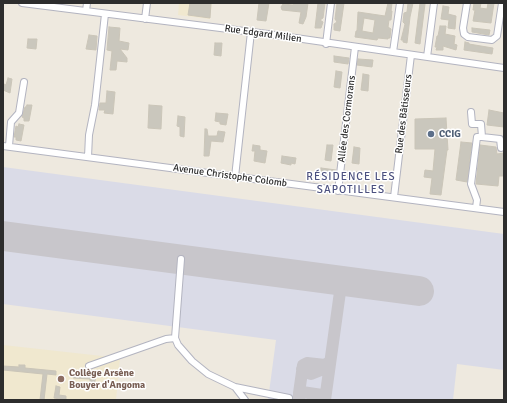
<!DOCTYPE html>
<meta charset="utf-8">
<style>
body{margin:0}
#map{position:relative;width:507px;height:403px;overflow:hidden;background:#eee9df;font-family:Signika,sans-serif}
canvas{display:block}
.frame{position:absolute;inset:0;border:4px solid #2d2d2d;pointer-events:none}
</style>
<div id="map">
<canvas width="507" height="403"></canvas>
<div class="frame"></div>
</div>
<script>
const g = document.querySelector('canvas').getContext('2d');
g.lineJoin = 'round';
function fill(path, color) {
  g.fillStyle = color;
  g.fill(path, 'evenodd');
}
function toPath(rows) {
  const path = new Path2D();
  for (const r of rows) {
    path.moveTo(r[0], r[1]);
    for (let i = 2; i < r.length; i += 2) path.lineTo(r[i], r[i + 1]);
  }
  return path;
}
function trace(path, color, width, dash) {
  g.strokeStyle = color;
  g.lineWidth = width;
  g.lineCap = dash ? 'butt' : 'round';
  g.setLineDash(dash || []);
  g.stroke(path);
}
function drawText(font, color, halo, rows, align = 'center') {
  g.font = font + ' Signika,sans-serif';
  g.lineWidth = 3;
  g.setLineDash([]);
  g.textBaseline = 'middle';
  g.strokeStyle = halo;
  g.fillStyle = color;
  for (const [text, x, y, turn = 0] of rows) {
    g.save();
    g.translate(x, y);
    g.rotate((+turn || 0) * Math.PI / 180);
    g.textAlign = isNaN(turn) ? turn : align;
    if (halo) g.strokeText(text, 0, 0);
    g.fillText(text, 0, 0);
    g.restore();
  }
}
fill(toPath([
 [179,3,212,3,210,19,178,15],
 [3,345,120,358,116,400,3,400]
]), '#f0e8cf');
fill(toPath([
 [3,167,504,234,504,370,457,364,453,400,268,400,276,340,3,304]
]), '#dadbe7');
trace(toPath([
 [329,279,336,284,340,292],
 [399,288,413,297,419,296,419,291],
 [302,369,306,372,311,374,326,368],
 [299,393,303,365,307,363,325,365,330,362],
 [299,399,299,393,302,392,322,395,326,393],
 [325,400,340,292,345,285,350,283,357,283]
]), '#c8c6cb', 12);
trace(toPath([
 [3,236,419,291]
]), '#c8c6cb', 30);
const building = toPath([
 [190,3,211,3,210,18,188,15,190,3],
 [259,3,269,3,266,21,257,20,259,3],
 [294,3,308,3,306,17,303,24,299,23,301,12,282,10,281,7,283,4,293,5,294,3],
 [318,3,325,3,323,18,320,20,323,22,321,28,315,28,318,3],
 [337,3,344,3,340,31,334,30,334,24,337,22,335,19,337,3],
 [388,3,392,3,391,11,392,11,391,20,389,20,388,27,391,29,390,38,388,38,388,39,378,38,377,40,355,37,356,31,357,31,358,12,385,16,388,3],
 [364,18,375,20,373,33,362,31,364,18],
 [408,3,413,3,410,17,407,43,403,42,403,40,401,40,405,24,403,22,404,13,407,12,408,3],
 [420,3,425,4,420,44,415,43,420,3],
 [474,3,481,3,480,8,487,9,488,3,494,3,491,23,473,21,475,10,473,10,474,3],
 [443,6,449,7,448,14,456,16,455,29,448,28,449,20,441,19,443,6],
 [440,26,446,26,445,34,455,36,454,44,457,45,456,50,443,46,443,50,436,50,437,47,435,47,437,36,438,36,440,26],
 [109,27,120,28,119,41,129,43,128,50,120,49,127,58,127,62,117,61,116,70,110,70,112,51,107,50,109,27],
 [472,28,490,30,489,35,472,32,472,28],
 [89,35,97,36,96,50,86,49,89,35],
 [28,39,37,39,36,49,27,48,28,39],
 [465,42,469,43,469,44,493,48,492,54,464,50,465,42],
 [215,43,222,43,221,56,214,55,215,43],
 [334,56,349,58,348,64,334,62,334,56],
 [358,59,373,60,372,67,357,65,358,59],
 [336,71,342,72,340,88,334,87,336,71],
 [363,74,369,75,368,91,361,90,363,74],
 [8,78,12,79,10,93,3,90,4,84,6,85,8,78],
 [107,91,115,92,113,114,104,113,105,110,99,110,100,103,106,103,107,91],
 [27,105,32,105,29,121,24,121,24,118,22,117,25,107,26,107,27,105],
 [149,105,162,106,161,129,148,128,149,105],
 [489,110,504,113,504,127,487,125,489,110],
 [216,113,228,114,226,125,220,124,220,122,215,121,216,113],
 [178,116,185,117,184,137,180,136,180,127,177,126,178,116],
 [446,118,448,150,447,150,441,195,430,194,432,178,424,177,425,170,433,171,435,149,415,149,415,119,446,118],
 [19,124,24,125,21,141,16,140,16,137,14,137,16,126,18,127,19,124],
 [205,129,207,129,208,136,217,136,218,131,225,132,223,142,211,141,209,156,204,156,205,129],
 [461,142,472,143,467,182,456,180,461,142],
 [253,145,260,146,260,150,267,151,265,163,254,161,255,151,252,151,253,145],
 [327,145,333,145,331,161,325,160,327,145],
 [480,145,496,147,497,154,504,153,504,176,499,176,498,186,476,184,480,145],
 [354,147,360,148,359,164,352,163,354,147],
 [282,156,296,158,295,164,291,163,291,165,281,163,282,156],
 [321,168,336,170,335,176,321,175,321,168],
 [345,171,359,172,358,179,344,177,345,171],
 [19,365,25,365,25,368,56,371,56,375,47,374,44,400,40,400,43,374,3,370,3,366,19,367,19,365],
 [74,373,96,375,94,387,90,386,90,379,73,378,74,373],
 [56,386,60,387,59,395,66,396,66,400,54,398,56,386]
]);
fill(building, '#cac7bd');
trace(building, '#cac5b8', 1);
const minor = toPath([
 [22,3,268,34,504,68],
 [467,3,463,28,464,34,468,37,492,40,497,36,502,3],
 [86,11,87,3],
 [145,19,147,3],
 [326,44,331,3],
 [393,52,400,3],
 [427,57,434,3],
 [471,112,472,124,481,124,482,137],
 [3,146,504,212],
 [9,146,11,122,19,113,24,82],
 [88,157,89,135,95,105,105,14],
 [235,177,251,32],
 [338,191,355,47],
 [394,197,411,55],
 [476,208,477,200,471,184,477,137,482,137,500,139,501,148],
 [181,259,175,338,178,345,192,361,208,374,235,387,245,400],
 [89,366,166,339,175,338],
 [235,387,289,398]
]);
trace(minor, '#b3b4c0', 8);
trace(minor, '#fff', 6);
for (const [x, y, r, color] of [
 [431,134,4,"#5c6f8a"],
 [61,379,4,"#8d6e63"]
]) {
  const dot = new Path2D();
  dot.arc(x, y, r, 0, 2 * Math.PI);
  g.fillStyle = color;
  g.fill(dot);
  trace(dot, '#fff', 1.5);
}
drawText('10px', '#2d2d2d', '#fff', [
 ["Rue Edgard Milien",263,34,8],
 ["Rue des Bâtisseurs",404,114,-83],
 ["Allée des Cormorans",347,119,-83],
 ["Avenue Christophe Colomb",230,176,8]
]);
drawText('bold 10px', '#4e5e75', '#fff', [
 ["CCIG",439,134]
], 'left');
drawText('bold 10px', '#785e54', '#fff', [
 ["Collège Arsène",69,373],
 ["Bouyer d'Angoma",69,385]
], 'left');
g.letterSpacing = '1px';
drawText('11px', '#4b507f', '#fff', [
 ["RÉSIDENCE LES",351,177],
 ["SAPOTILLES",351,190]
]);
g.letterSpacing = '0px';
</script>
